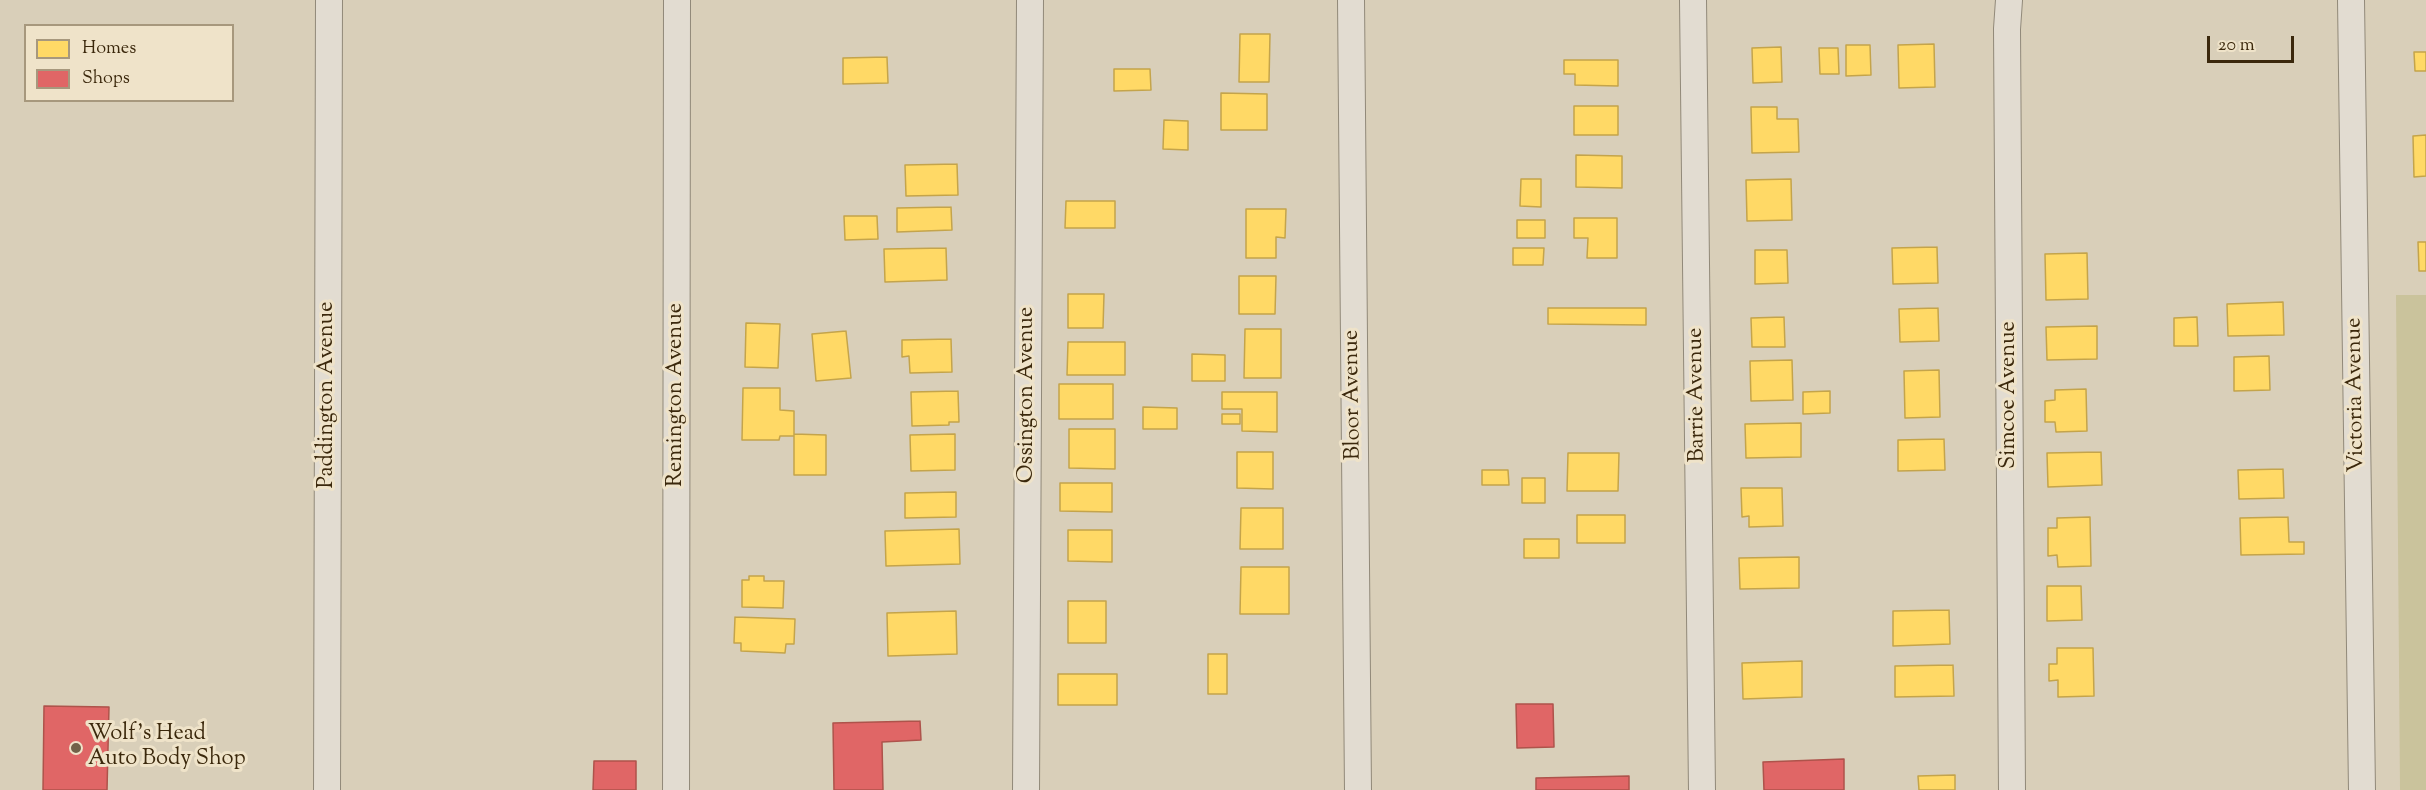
<!DOCTYPE html>
<style>
body{margin:0}
#map{position:relative;width:2426px;height:790px;overflow:hidden;background:#d9cfb9;font-family:"Sorts Mill Goudy",serif}
canvas{display:block}
.legend{position:absolute;left:24px;top:24px;width:210px;height:78px;box-sizing:border-box;background:#efe3c9;border:2px solid #a7987d;margin:0;padding:8px 10px;list-style:none;font-size:18px;color:#3b280c}
.legend li{display:flex;align-items:center;gap:12px;height:30px}
.legend b{width:30px;border:2px solid #a7987d}
.scale{position:absolute;left:2207px;top:36px;width:87px;height:27px;box-sizing:border-box;border:3px solid #3b280c;border-top:0;padding-left:8px;font-size:18px;line-height:21px;white-space:nowrap;color:#3b280c;-webkit-text-stroke:4px #efe3c9;paint-order:stroke}
</style>
<div id="map">
<canvas width="2426" height="790"></canvas>
<ul class="legend">
<li><b style="height:16px;background:#ffd966"></b>Homes</li>
<li><b style="height:16px;background:#e06666"></b>Shops</li>
</ul>
<div class="scale">20 m</div>
</div>
<script>
const g = document.querySelector('canvas').getContext('2d');
g.lineJoin = 'round';
function fill(path, color) {
  g.fillStyle = color;
  g.fill(path, 'evenodd');
}
function toPath(rows) {
  const path = new Path2D();
  for (const r of rows) {
    path.moveTo(r[0], r[1]);
    for (let i = 2; i < r.length; i += 2) path.lineTo(r[i], r[i + 1]);
  }
  return path;
}
function trace(path, color, width, dash) {
  g.strokeStyle = color;
  g.lineWidth = width;
  g.lineCap = dash ? 'butt' : 'round';
  g.setLineDash(dash || []);
  g.stroke(path);
}
function drawText(font, color, halo, rows, align = 'center') {
  g.font = font + ' "Sorts Mill Goudy",serif';
  g.lineWidth = 6;
  g.setLineDash([]);
  g.textBaseline = 'middle';
  g.strokeStyle = halo;
  g.fillStyle = color;
  for (const [text, x, y, turn = 0] of rows) {
    g.save();
    g.translate(x, y);
    g.rotate((+turn || 0) * Math.PI / 180);
    g.textAlign = isNaN(turn) ? turn : align;
    if (halo) g.strokeText(text, 0, 0);
    g.fillText(text, 0, 0);
    g.restore();
  }
}
fill(toPath([
 [2396,295,2426,295,2426,790,2400,790]
]), '#cac39c');
const homes = toPath([
 [1240,34,1270,34,1269,82,1239,82,1240,34],
 [1934,44,1935,87,1899,88,1898,45,1934,44],
 [1846,45,1870,45,1871,75,1846,76,1846,45],
 [1781,47,1782,82,1753,83,1752,48,1781,47],
 [1819,48,1838,48,1839,74,1820,74,1819,48],
 [2414,52,2426,52,2426,71,2415,71,2414,52],
 [887,57,888,83,843,84,843,58,887,57],
 [1564,60,1618,60,1618,86,1575,85,1575,74,1564,74,1564,60],
 [1114,69,1150,69,1151,90,1114,91,1114,69],
 [1221,93,1267,94,1267,130,1221,130,1221,93],
 [1574,106,1618,106,1618,135,1574,135,1574,106],
 [1751,107,1777,107,1777,119,1798,119,1799,152,1752,153,1751,107],
 [1164,120,1188,121,1188,150,1163,149,1164,120],
 [2426,135,2426,176,2414,177,2413,136,2426,135],
 [1576,155,1622,156,1622,188,1576,187,1576,155],
 [957,164,958,195,906,196,905,165,957,164],
 [1521,179,1541,179,1541,207,1520,206,1521,179],
 [1791,179,1792,220,1747,221,1746,180,1791,179],
 [1066,201,1115,201,1115,228,1065,228,1066,201],
 [951,207,952,230,897,232,897,208,951,207],
 [1246,209,1286,209,1285,238,1276,237,1276,258,1246,258,1246,209],
 [844,216,877,216,878,239,845,240,844,216],
 [1574,218,1617,218,1617,258,1587,258,1588,238,1574,238,1574,218],
 [1517,220,1545,220,1545,238,1517,238,1517,220],
 [2418,242,2426,242,2426,271,2419,271,2418,242],
 [1937,247,1938,283,1893,284,1892,248,1937,247],
 [946,248,947,280,885,282,884,249,946,248],
 [1513,248,1544,248,1543,265,1513,265,1513,248],
 [1755,250,1787,250,1788,283,1755,284,1755,250],
 [2087,253,2088,299,2046,300,2045,254,2087,253],
 [1239,276,1276,276,1275,314,1239,314,1239,276],
 [1068,294,1104,294,1103,328,1068,328,1068,294],
 [2283,302,2284,335,2228,336,2227,304,2283,302],
 [1548,308,1646,308,1646,325,1548,324,1548,308],
 [1938,308,1939,341,1900,342,1899,309,1938,308],
 [1784,317,1785,347,1752,347,1751,318,1784,317],
 [2197,317,2198,346,2174,346,2174,318,2197,317],
 [746,323,780,324,778,368,745,367,746,323],
 [2097,326,2097,359,2047,360,2046,327,2097,326],
 [1245,329,1281,329,1281,378,1244,378,1245,329],
 [846,331,851,378,816,381,812,334,846,331],
 [951,339,952,372,910,373,909,356,902,357,902,340,951,339],
 [1068,342,1125,342,1125,375,1067,375,1068,342],
 [1192,354,1225,355,1225,381,1192,381,1192,354],
 [2269,356,2270,390,2234,391,2234,357,2269,356],
 [1792,360,1793,400,1751,401,1750,361,1792,360],
 [1939,370,1940,417,1905,418,1904,371,1939,370],
 [1059,384,1113,384,1113,419,1059,419,1059,384],
 [743,388,780,388,780,410,794,411,794,436,780,436,779,440,742,440,743,388],
 [2086,389,2087,431,2056,432,2055,422,2045,422,2045,401,2055,400,2055,390,2086,389],
 [958,391,959,422,949,422,949,425,912,426,911,392,958,391],
 [1830,391,1830,413,1803,414,1803,392,1830,391],
 [1222,392,1277,392,1277,432,1242,431,1242,409,1222,409,1222,392],
 [1143,407,1177,408,1177,429,1143,429,1143,407],
 [1222,414,1240,414,1240,424,1222,424,1222,414],
 [1801,423,1801,457,1746,458,1745,424,1801,423],
 [1069,429,1115,429,1115,469,1069,468,1069,429],
 [794,434,826,435,826,475,794,475,794,434],
 [955,434,955,470,911,471,910,435,955,434],
 [1944,439,1945,470,1898,471,1898,440,1944,439],
 [1237,452,1273,452,1273,489,1237,488,1237,452],
 [2101,452,2102,485,2048,487,2047,453,2101,452],
 [1568,453,1619,453,1618,491,1567,491,1568,453],
 [2283,469,2284,498,2239,499,2238,470,2283,469],
 [1482,470,1508,470,1509,485,1482,485,1482,470],
 [1522,478,1545,478,1545,503,1522,503,1522,478],
 [1060,483,1112,483,1112,512,1060,511,1060,483],
 [1741,488,1782,488,1783,526,1749,527,1749,516,1742,517,1741,488],
 [956,492,956,517,905,518,905,493,956,492],
 [1241,508,1283,508,1283,549,1240,549,1241,508],
 [1577,515,1625,515,1625,543,1577,543,1577,515],
 [2090,517,2091,566,2058,567,2057,555,2048,556,2048,528,2057,528,2057,518,2090,517],
 [2288,517,2289,542,2304,542,2304,554,2241,555,2240,518,2288,517],
 [959,529,960,564,886,566,885,531,959,529],
 [1068,530,1112,530,1112,562,1068,561,1068,530],
 [1524,539,1559,539,1559,558,1524,558,1524,539],
 [1799,557,1799,588,1740,589,1739,558,1799,557],
 [1241,567,1289,567,1289,614,1240,614,1241,567],
 [749,576,764,576,764,581,784,581,783,608,742,607,742,580,749,580,749,576],
 [2047,586,2081,586,2082,620,2047,621,2047,586],
 [1068,601,1106,601,1106,643,1068,643,1068,601],
 [1949,610,1950,644,1893,646,1893,611,1949,610],
 [956,611,957,654,888,656,887,613,956,611],
 [735,617,795,619,794,644,786,644,785,653,741,651,741,643,734,643,735,617],
 [2057,648,2093,648,2094,696,2058,697,2058,680,2049,681,2049,664,2057,664,2057,648],
 [1208,654,1227,654,1227,694,1208,694,1208,654],
 [1802,661,1802,697,1743,699,1742,663,1802,661],
 [1953,665,1954,696,1895,697,1895,666,1953,665],
 [1058,674,1117,674,1117,705,1058,705,1058,674],
 [1955,775,1955,790,1919,790,1918,776,1955,775]
]);
fill(homes, '#ffd966');
trace(homes, '#c4a44b', 1.5);
const shops = toPath([
 [1516,704,1553,704,1554,747,1517,748,1516,704],
 [44,706,109,707,107,790,43,790,44,706],
 [920,721,921,740,882,742,883,790,834,790,833,723,920,721],
 [1844,759,1844,790,1764,790,1763,762,1844,759],
 [594,761,636,761,636,790,593,790,594,761],
 [1629,776,1629,790,1536,790,1536,778,1629,776]
]);
fill(shops, '#e06666');
trace(shops, '#ae534b', 1.5);
const minor = toPath([
 [1351,0,1358,790],
 [1693,0,1702,790],
 [2009,0,2007,29,2012,790],
 [2351,0,2362,790],
 [327,790,329,0],
 [676,790,677,0],
 [1026,790,1030,0]
]);
trace(minor, '#918979', 28);
trace(minor, '#e2dcd1', 26);
for (const [x, y, r, color] of [
 [76,748,6,"#726249"]
]) {
  const dot = new Path2D();
  dot.arc(x, y, r, 0, 2 * Math.PI);
  g.fillStyle = color;
  g.fill(dot);
  trace(dot, '#efe3c9', 2);
}
drawText('22px', '#3b280c', '#efe3c9', [
 ["Paddington Avenue",328,395,-90],
 ["Remington Avenue",677,395,-90],
 ["Ossington Avenue",1028,395,-90],
 ["Bloor Avenue",1354,395,-91],
 ["Barrie Avenue",1698,395,-91],
 ["Simcoe Avenue",2010,395,-90],
 ["Victoria Avenue",2357,395,-91]
]);
drawText('22px', '#3b280c', '#efe3c9', [
 ["Wolf's Head",88,735],
 ["Auto Body Shop",88,760]
], 'left');
</script>
